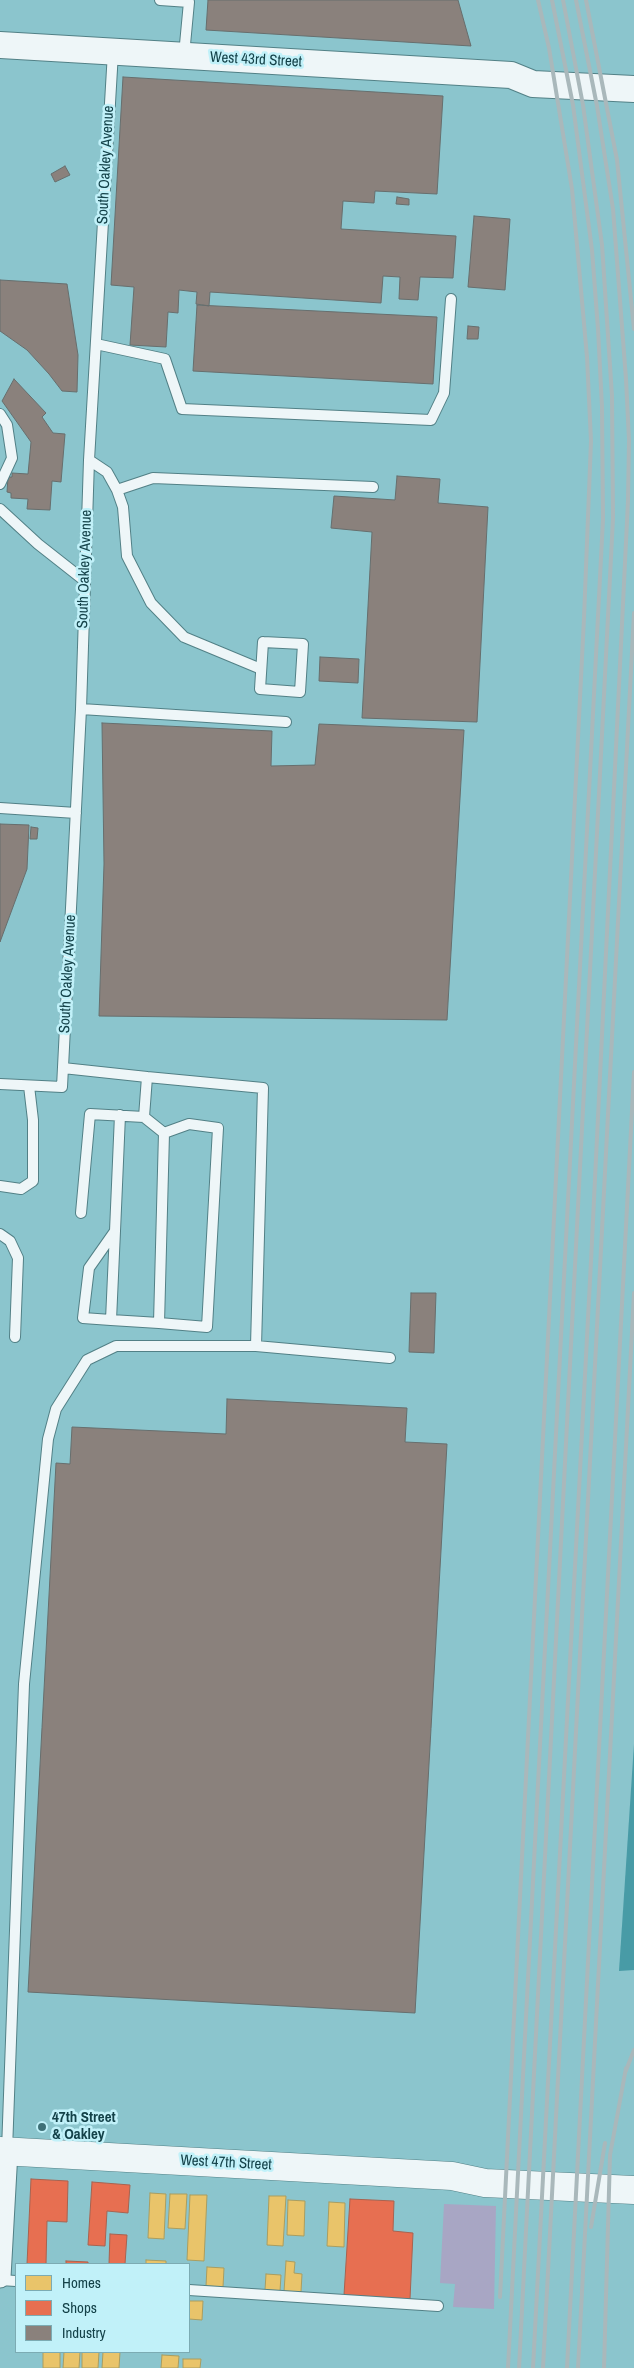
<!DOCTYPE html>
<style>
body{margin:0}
#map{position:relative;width:634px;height:2368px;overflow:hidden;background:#8bc5cd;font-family:"Archivo Narrow",sans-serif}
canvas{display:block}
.legend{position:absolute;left:15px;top:2263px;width:175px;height:90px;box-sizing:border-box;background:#c1f1f9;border:1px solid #7cabb3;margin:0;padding:6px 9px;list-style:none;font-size:15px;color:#144249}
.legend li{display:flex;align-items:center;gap:10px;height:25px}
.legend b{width:25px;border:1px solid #7cabb3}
</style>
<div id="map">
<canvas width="634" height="2368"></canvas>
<ul class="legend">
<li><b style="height:14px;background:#e9c46a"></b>Homes</li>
<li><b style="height:14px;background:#e76f51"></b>Shops</li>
<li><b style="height:14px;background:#8a817c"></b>Industry</li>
</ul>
</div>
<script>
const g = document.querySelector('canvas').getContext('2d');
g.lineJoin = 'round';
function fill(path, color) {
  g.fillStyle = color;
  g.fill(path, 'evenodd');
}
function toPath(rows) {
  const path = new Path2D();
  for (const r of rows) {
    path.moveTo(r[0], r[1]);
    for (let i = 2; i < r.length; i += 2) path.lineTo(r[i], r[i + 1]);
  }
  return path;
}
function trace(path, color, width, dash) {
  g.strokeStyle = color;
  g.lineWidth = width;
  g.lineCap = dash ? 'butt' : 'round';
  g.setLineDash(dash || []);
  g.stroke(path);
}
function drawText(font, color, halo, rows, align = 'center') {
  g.font = font + ' "Archivo Narrow",sans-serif';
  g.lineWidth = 5;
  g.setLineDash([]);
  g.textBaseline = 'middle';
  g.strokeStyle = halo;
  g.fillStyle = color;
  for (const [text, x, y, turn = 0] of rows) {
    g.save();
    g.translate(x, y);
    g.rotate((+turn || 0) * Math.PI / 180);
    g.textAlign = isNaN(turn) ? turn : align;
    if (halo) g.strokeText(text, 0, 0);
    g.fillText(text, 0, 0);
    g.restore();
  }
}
fill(toPath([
 [444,2204,496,2206,494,2309,453,2307,455,2284,440,2283]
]), '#a8a6c4');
fill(toPath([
 [634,1744,634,1970,619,1971]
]), '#489ba6');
const homes = toPath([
 [150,2193,166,2194,164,2239,148,2238,150,2193],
 [170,2194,187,2194,185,2229,168,2228,170,2194],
 [190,2195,207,2195,204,2261,187,2260,190,2195],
 [269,2196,286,2196,283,2246,267,2245,269,2196],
 [288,2200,305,2201,304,2236,287,2235,288,2200],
 [329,2202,345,2203,344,2247,327,2246,329,2202],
 [146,2260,166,2261,166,2264,146,2264,146,2260],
 [286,2261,295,2262,294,2273,302,2274,301,2292,284,2292,286,2261],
 [207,2267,224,2268,223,2287,206,2286,207,2267],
 [266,2274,281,2275,280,2291,265,2290,266,2274],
 [189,2301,203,2301,202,2320,189,2319,189,2301],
 [43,2352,60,2352,60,2368,43,2368,43,2352],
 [64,2352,80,2352,79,2368,63,2368,64,2352],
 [82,2352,99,2352,98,2368,82,2368,82,2352],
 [103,2352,120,2352,119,2368,102,2368,103,2352],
 [162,2355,179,2356,178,2368,161,2368,162,2355],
 [183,2359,201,2359,200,2368,183,2368,183,2359]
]);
fill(homes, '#e9c46a');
trace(homes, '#a99d60', 1);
const shops = toPath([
 [31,2179,68,2181,67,2222,47,2221,46,2264,27,2264,31,2179],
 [92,2182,130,2185,128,2213,107,2211,105,2246,88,2245,92,2182],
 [350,2199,394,2201,393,2231,413,2233,410,2299,344,2295,350,2199],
 [110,2234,127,2235,125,2264,109,2264,110,2234],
 [66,2261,88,2262,88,2264,66,2264,66,2261]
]);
fill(shops, '#e76f51');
trace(shops, '#a8624f', 1);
const industry = toPath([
 [208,0,458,0,471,46,206,30,208,0],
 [123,77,443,96,437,194,375,191,374,203,343,201,341,229,456,236,453,278,420,277,418,300,399,299,400,277,383,276,381,303,210,292,209,306,196,304,197,292,179,290,178,313,168,312,166,347,130,345,134,287,111,285,123,77],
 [65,166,70,175,55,182,51,174,65,166],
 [397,197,409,199,409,205,396,204,397,197],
 [474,216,510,219,505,290,468,287,474,216],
 [0,280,67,284,78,355,77,392,62,391,49,374,27,350,0,331,0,280],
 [197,305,437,317,433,384,193,371,197,305],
 [468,326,479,327,478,339,467,339,468,326],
 [14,379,46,413,42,417,53,433,65,434,61,482,52,481,50,510,27,509,28,499,11,498,11,493,7,492,8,477,12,477,12,473,28,474,31,442,2,401,14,379],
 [397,476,440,479,438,503,488,507,477,722,362,718,372,532,331,528,334,496,395,500,397,476],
 [320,657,359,659,358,683,319,681,320,657],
 [102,723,272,731,271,766,315,765,319,724,464,730,447,1020,99,1016,104,864,102,723],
 [0,824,29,825,27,869,0,942,0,824],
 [31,827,38,828,37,839,30,839,31,827],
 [411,1293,436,1293,434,1353,409,1352,411,1293],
 [227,1399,407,1408,405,1442,447,1444,415,2013,28,1992,56,1463,70,1464,72,1427,226,1434,227,1399]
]);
fill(industry, '#8a817c');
trace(industry, '#676e6d', 1);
const service = toPath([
 [160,0,189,2,184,55],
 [96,344,165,359,182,409,431,420,444,393,451,299],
 [0,414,7,425,12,458,0,484],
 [89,460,107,472,117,490,153,478,373,487],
 [117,490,123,507,127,556,151,603,184,637,261,669],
 [0,509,38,544,85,581],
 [263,642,303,644,300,692,260,689,263,642],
 [81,709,286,722],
 [0,808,76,813],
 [63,1068,147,1077,144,1117,90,1114,81,1213],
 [147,1077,263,1088,256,1346],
 [0,1084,62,1087,81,709,89,460,113,52],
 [0,1186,21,1189,33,1181,33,1120,29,1086],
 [115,1231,89,1268,83,1318,111,1320,115,1231,120,1115],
 [0,1234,10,1241,18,1258,15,1337],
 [111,1320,159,1323,164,1133,144,1117],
 [159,1323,207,1327,218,1128,189,1124,164,1133],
 [7,2150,24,1684,48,1439,56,1409,87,1360,116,1346,256,1346,390,1358],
 [0,2280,16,2281],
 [189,2290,438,2306]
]);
const minor = toPath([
 [0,2277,7,2151]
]);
const tertiary = toPath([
 [0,45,511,75,533,84,634,89]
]);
const secondary = toPath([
 [0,2151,452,2176,485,2183,634,2190]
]);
trace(service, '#528086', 12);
trace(minor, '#528086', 23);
trace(tertiary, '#528086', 28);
trace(secondary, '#528086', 29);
trace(service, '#eef6f8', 10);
trace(minor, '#eef6f8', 21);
trace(tertiary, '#eef6f8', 26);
trace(secondary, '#eef6f8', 28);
trace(toPath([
 [586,0,617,160,634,329],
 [625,2073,634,2050],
 [591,2227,605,2143],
 [500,2297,584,618,591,441,587,357,572,189,549,48,538,0],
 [508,2368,603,519,602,407,598,329,592,250,573,105,552,0],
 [519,2368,613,518,612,396,602,245,583,105,563,0],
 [533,2368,591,1261,628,501,629,440,626,379,613,209,597,106,576,0],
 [543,2368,634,613],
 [567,2368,634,1072],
 [578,2368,634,1293],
 [604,2368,610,2155,626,2068]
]), '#a9b8bb', 4);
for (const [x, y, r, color] of [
 [42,2127,5,"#3e7077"]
]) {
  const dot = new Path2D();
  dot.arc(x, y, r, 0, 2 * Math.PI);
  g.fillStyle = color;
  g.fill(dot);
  trace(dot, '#c1f1f9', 2);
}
drawText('15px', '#144249', '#c1f1f9', [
 ["West 43rd Street",256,60,3],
 ["South Oakley Avenue",106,165,-87],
 ["South Oakley Avenue",85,569,-88],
 ["South Oakley Avenue",68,974,-87],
 ["West 47th Street",226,2163,3]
]);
drawText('bold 15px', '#144249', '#c1f1f9', [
 ["47th Street",52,2118],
 ["& Oakley",52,2135]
], 'left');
</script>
